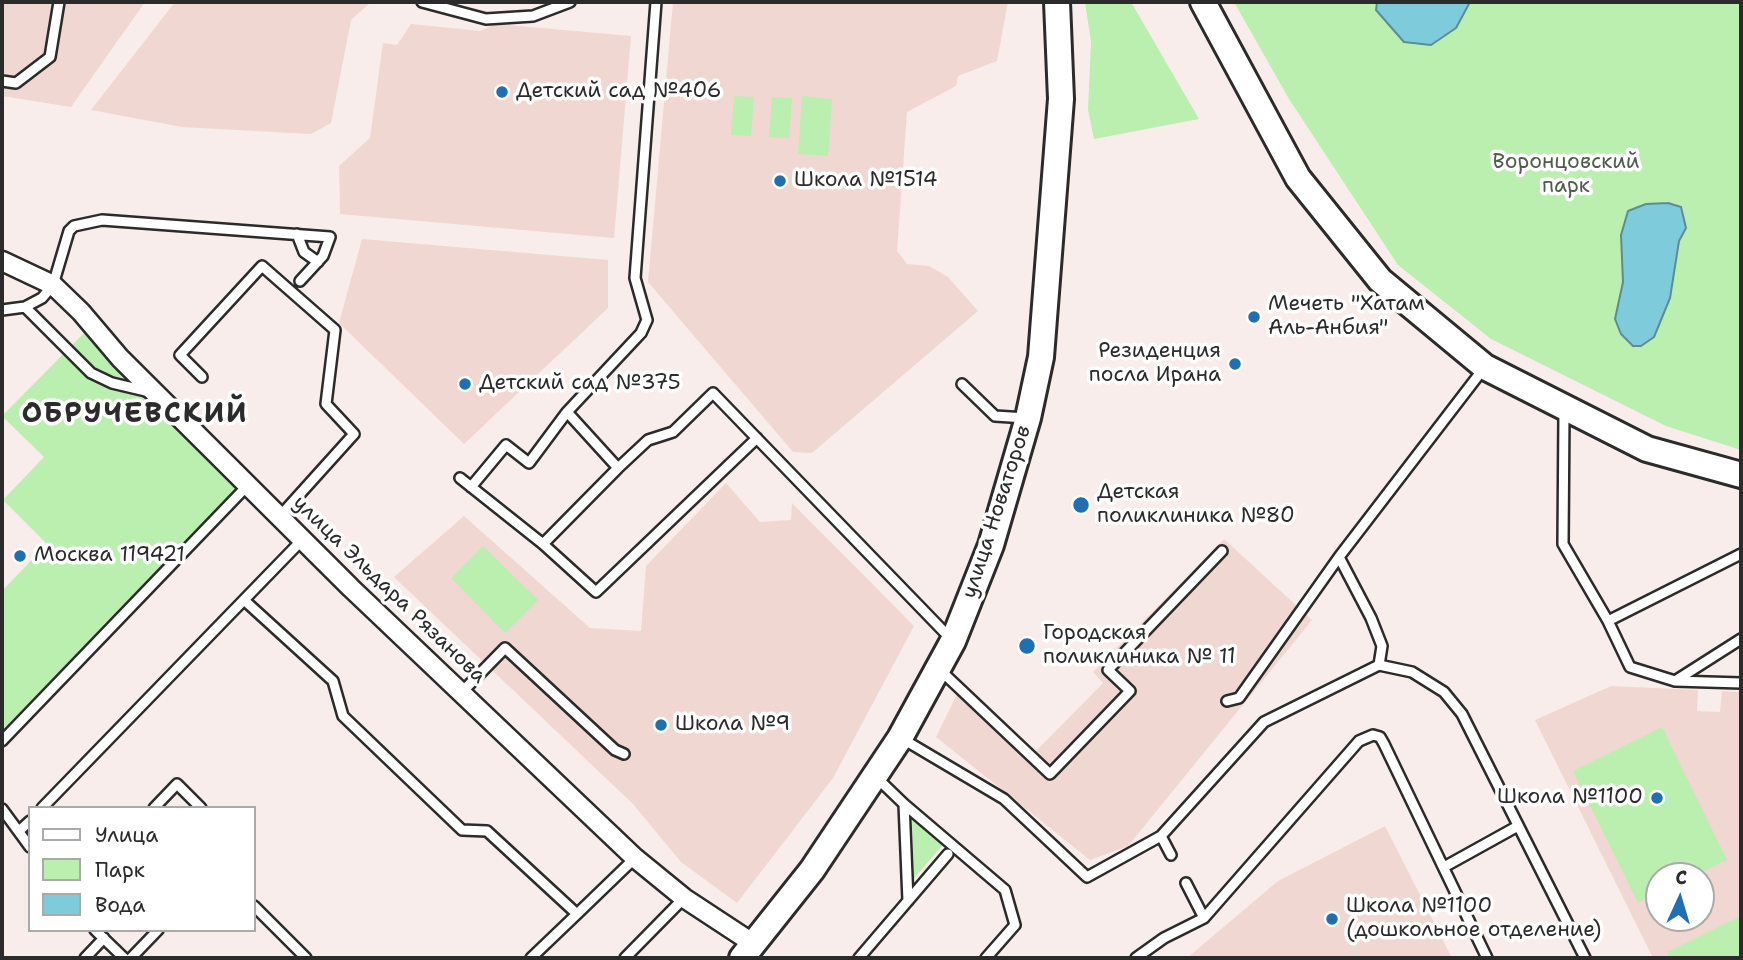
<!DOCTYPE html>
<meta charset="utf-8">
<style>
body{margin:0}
#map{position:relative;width:1743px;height:960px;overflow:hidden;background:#f8edea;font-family:"Shantell Sans",sans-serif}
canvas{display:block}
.frame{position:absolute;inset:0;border:4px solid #2b2b2b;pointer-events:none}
.legend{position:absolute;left:28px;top:806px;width:228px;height:126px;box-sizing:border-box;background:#fff;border:2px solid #aaa;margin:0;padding:9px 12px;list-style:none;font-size:21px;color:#2b2b2b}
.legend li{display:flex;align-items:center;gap:14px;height:35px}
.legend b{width:35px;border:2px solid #aaa}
.north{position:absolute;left:1645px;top:862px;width:70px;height:70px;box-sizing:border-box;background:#fff;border:2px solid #aaa;border-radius:50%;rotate:4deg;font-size:19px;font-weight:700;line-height:28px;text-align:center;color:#2b2b2b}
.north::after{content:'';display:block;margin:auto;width:24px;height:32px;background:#1f6fb2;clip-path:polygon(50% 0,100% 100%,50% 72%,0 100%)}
</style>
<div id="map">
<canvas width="1743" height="960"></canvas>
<div class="frame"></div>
<ul class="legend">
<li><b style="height:9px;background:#fff"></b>Улица</li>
<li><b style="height:19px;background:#baefb0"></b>Парк</li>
<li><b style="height:19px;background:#7eccdb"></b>Вода</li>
</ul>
<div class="north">С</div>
</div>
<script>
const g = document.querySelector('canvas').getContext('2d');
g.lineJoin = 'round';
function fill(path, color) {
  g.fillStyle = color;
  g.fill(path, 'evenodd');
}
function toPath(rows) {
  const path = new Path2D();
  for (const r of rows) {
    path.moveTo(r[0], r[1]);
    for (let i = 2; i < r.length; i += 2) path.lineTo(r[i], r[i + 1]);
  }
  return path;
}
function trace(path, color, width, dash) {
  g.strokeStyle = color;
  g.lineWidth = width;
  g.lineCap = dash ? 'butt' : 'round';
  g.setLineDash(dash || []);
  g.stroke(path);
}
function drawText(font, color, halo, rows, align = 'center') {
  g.font = font + ' "Shantell Sans",sans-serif';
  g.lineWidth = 7;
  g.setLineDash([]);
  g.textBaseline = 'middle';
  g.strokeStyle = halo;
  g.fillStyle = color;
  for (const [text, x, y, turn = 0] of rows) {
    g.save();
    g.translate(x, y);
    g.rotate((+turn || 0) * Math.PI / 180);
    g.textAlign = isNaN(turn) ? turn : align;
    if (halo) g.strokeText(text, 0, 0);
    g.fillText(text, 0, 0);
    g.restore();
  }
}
fill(toPath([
 [2,2,145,2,71,107,2,96],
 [175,2,371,2,351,20,331,123,311,134,182,127,91,110],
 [673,2,1008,2,997,61,958,76,956,86,907,112,897,251,907,264,929,266,948,277,978,311,812,453,793,452,648,282],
 [411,24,480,31,496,24,631,36,614,238,340,214,339,166,370,138,383,43,397,45],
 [362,239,608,260,608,308,464,444,339,323],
 [726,483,760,522,791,520,792,503,914,626,833,778,737,903,681,862,633,804,394,577,464,516,590,628,641,631,646,566],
 [1224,539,1312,620,1128,846,1090,860,936,737,963,682,1035,752,1103,683,1093,672],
 [1611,686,1698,690,1697,711,1720,712,1722,691,1741,692,1741,958,1653,958,1535,720],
 [1659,876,1701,876,1701,918,1659,918],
 [1385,826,1452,958,1187,958,1278,881]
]), '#f0d7d1');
fill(toPath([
 [1085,2,1131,2,1199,119,1094,139,1088,110,1091,42],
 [1234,2,1741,2,1741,450,1666,426,1491,339,1398,265,1289,99],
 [734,96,754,97,751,136,731,135],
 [802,96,832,99,828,156,798,154],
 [772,97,792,98,789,138,769,137],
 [84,333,241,486,2,736,2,591,47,544,3,500,44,457,2,416],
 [483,546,538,600,505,633,451,578],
 [1662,727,1727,860,1694,876,1659,876,1659,893,1638,903,1573,771],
 [912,819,943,845,914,878],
 [1741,916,1741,958,1670,958,1667,952]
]), '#baefb0');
const water = toPath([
 [1377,2,1470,2,1456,28,1431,45,1404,42,1376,10,1377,2],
 [1668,203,1681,207,1686,228,1679,241,1670,298,1654,337,1641,346,1633,346,1621,334,1615,319,1623,282,1621,235,1628,211,1646,204,1668,203]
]);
fill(water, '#7eccdb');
trace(water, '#5d8c95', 2);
const lane = toPath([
 [422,2,486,19,533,16,570,2],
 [656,2,635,278,647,320,641,333,567,412,618,468,543,544,596,592,757,438],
 [2,81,16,83,50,57,59,2],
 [297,234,304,252,318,262],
 [25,307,91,373,112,383,150,392],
 [2,310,25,307,42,298,53,285,69,231,74,226,102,220,330,237,323,256,300,281],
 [1484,368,1339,557,1371,618,1382,646,1379,665,1412,672,1444,692,1462,714,1585,958],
 [202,377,180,355,262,266,335,330,326,404,354,434,281,515],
 [962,384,995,416,1026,418],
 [1564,411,1563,544,1608,621,1630,667,1675,681,1741,683],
 [618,468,648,440,673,432,713,393,952,640],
 [460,478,543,544],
 [471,487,506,445,529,463,567,412],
 [244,600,333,681,343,716,462,830,487,831,577,914,635,858],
 [1608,621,1741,554],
 [939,669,1050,774,1130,691,1108,670,1222,551],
 [1675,681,1741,639],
 [461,693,505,648,615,750,624,754],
 [1227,701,1239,698,1339,557],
 [901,738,1004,799,1087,877,1161,836,1171,855],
 [2,741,248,485],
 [877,778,904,804,908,901],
 [904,804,1005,890,1015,925,986,958],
 [42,808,304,538],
 [154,808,177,784,201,808],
 [2,809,30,847],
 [19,831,30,821],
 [1161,836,1264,722,1379,665],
 [1444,867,1518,826],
 [254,906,306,958],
 [1204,918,1359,741,1373,735,1380,737,1384,744,1487,958],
 [95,930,124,958],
 [85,958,104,938],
 [131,958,158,930],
 [531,958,577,914],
 [625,958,684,898],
 [859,958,948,854],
 [1136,958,1164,938,1204,918,1186,883]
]);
const street = toPath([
 [2,261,53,285,81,312,120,358,351,588,635,858,684,898,754,944]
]);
const secondary = toPath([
 [1203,2,1298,178,1380,280,1485,367,1647,449,1741,475],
 [742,958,812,870,900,738,953,641,991,545,1028,418,1041,357,1061,99,1057,2]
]);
trace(lane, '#2b2b2b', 14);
trace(street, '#2b2b2b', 23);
trace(secondary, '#2b2b2b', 30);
trace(lane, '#fff', 9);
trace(street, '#fff', 18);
trace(secondary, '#fff', 24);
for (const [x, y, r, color] of [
 [502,92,7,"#1f6fb2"],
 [780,181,7,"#1f6fb2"],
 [1254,317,7,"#1f6fb2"],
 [1235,364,7,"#1f6fb2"],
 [465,384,7,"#1f6fb2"],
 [1081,505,9,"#1f6fb2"],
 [20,556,7,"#1f6fb2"],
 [1027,646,9,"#1f6fb2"],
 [661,725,7,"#1f6fb2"],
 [1657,798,7,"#1f6fb2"],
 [1332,919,7,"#1f6fb2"]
]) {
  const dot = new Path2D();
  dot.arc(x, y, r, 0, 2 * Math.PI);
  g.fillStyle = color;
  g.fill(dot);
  trace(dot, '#fff', 2.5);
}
drawText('21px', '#2b2b2b', '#fff', [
 ["Детский сад №406",516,92],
 ["Школа №1514",794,181],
 ["Мечеть \"Хатам",1268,305],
 ["Аль-Анбия\"",1268,329],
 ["Резиденция",1221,352,"right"],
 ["посла Ирана",1221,376,"right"],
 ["Детский сад №375",479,384],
 ["Детская",1097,493],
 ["поликлиника №80",1097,517],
 ["Москва 119421",34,556],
 ["Городская",1043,634],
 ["поликлиника № 11",1043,658],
 ["Школа №9",675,725],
 ["Школа №1100",1643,798,"right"],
 ["Школа №1100",1346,907],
 ["(дошкольное отделение)",1346,931]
], 'left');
drawText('21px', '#4f5c4c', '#fff', [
 ["Воронцовский",1566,163],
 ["парк",1566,187]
]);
drawText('21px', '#2b2b2b', '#fff', [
 ["улица Новаторов",997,512,-72],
 ["улица Эльдара Рязанова",389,590,44]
]);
g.letterSpacing = '2px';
drawText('bold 28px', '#2b2b2b', '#fff', [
 ["ОБРУЧЕВСКИЙ",135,415]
]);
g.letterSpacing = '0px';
</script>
